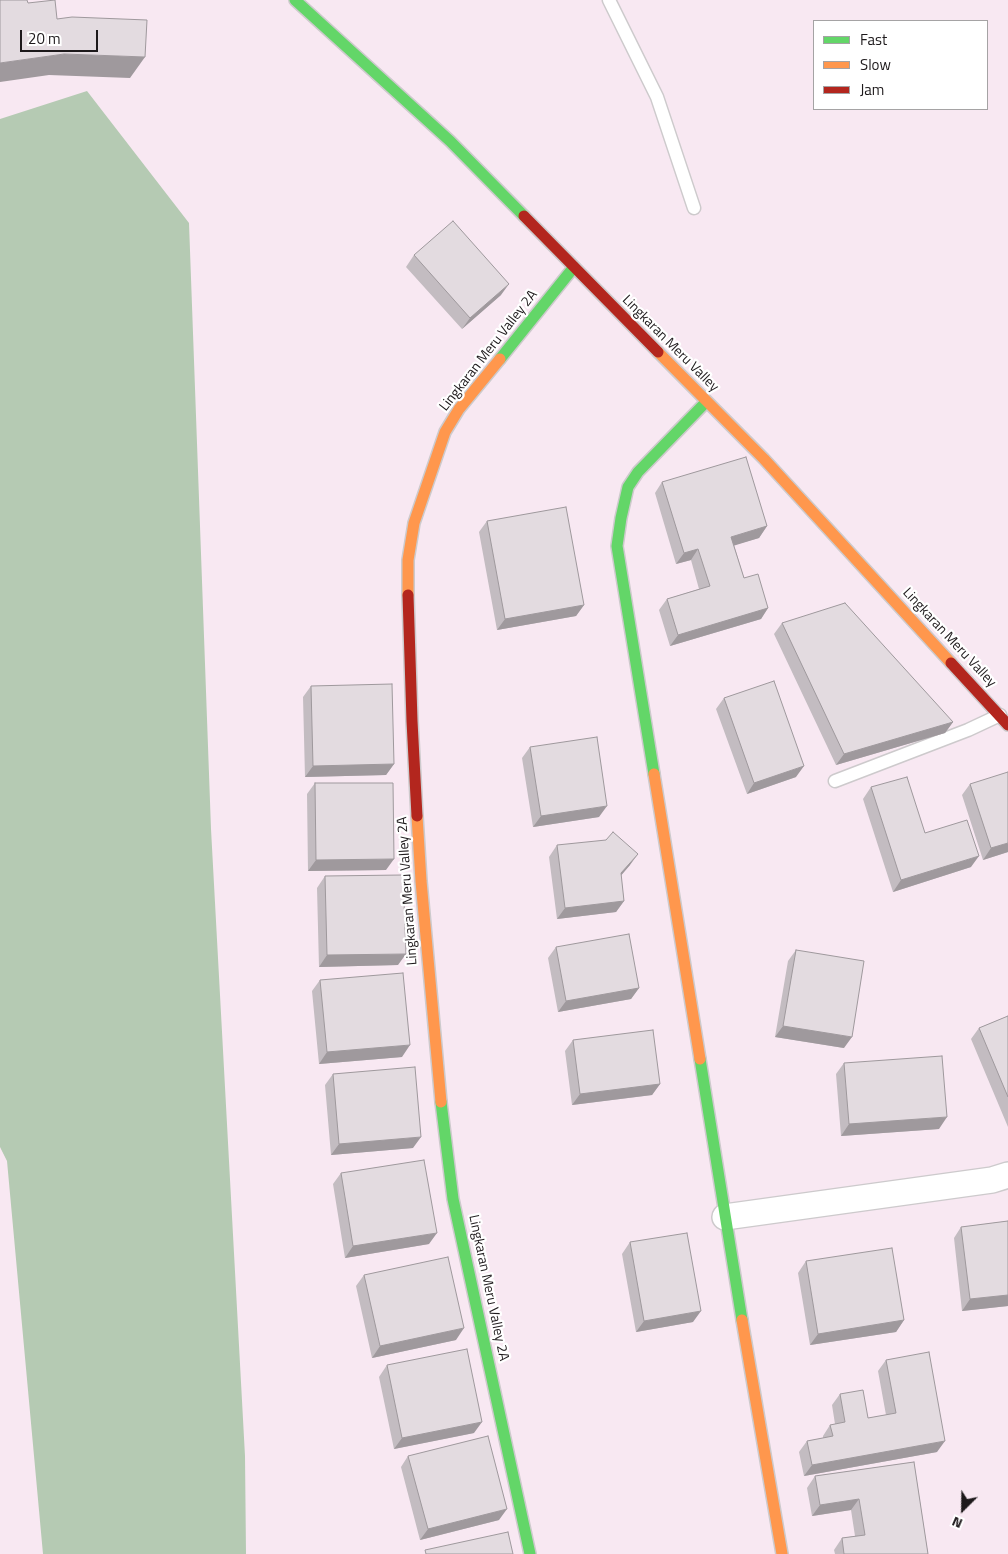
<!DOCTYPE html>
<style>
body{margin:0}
#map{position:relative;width:1008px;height:1554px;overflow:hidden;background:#fcfcfc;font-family:"Titillium Web",sans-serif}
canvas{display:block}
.legend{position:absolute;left:813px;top:20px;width:175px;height:90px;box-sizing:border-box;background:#fff;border:1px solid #a5a3a4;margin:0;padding:6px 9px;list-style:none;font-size:15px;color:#1d191b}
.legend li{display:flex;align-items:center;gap:10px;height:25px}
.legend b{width:25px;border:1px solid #a5a3a4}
.north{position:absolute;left:938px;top:1484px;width:50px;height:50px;-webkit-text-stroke:4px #fff;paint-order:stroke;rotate:203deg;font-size:14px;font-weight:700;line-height:20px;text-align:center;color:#1d191b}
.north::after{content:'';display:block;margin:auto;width:18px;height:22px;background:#1d191b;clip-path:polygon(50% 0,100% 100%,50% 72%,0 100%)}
.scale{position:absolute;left:20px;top:30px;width:78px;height:22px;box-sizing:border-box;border:2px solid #1d191b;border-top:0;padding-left:6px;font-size:15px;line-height:18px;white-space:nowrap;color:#1d191b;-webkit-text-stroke:4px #fff;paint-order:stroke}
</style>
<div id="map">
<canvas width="1008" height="1554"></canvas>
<ul class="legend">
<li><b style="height:6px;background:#63d668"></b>Fast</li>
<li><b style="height:6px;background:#ff974d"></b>Slow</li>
<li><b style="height:6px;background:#b3261e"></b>Jam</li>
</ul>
<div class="north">N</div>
<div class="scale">20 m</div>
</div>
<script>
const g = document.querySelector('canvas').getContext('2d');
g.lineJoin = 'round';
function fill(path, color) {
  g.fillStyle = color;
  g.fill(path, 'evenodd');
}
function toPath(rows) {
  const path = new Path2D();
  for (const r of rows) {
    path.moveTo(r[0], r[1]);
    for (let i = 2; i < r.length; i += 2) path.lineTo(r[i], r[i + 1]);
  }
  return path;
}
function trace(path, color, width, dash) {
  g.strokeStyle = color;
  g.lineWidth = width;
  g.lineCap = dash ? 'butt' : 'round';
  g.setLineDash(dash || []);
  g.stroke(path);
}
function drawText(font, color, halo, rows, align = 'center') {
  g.font = font + ' "Titillium Web",sans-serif';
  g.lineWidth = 4.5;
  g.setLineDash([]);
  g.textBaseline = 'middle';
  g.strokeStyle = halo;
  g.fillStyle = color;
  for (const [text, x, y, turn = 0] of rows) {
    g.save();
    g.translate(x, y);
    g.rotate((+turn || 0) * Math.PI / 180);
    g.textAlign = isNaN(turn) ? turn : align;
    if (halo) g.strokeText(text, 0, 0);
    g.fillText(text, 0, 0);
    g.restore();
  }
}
fill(toPath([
 [0,0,1008,0,1008,1554,0,1554],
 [814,21,987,21,987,109,814,109]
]), '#f8e8f2');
fill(toPath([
 [87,91,189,223,211,829,245,1456,246,1554,43,1554,7,1161,0,1147,0,119]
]), '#b5cab3');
const lane = toPath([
 [609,0,657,97,694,208],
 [835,781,968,730,1000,715]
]);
const street = toPath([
 [725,1217,992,1180,1008,1175]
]);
const fast = toPath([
 [295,0,450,141,524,216],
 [500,359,574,267],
 [654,774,617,546,621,518,628,487,638,472,706,402],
 [700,1059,742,1320],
 [441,1102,453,1199,530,1554]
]);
const slow = toPath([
 [658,352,764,459,951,663],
 [408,595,408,560,414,523,445,432,459,409,500,359],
 [654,774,700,1059],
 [417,816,421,881,441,1102],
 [742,1320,782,1554]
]);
const jam = toPath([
 [524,216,658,352],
 [408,595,412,721,417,816],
 [951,663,1008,725]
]);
trace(lane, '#cdcacc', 15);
trace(street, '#cdcacc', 28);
trace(fast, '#cdcacc', 14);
trace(slow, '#cdcacc', 14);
trace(jam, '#cdcacc', 14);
trace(lane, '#fff', 12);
trace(street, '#fff', 25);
trace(fast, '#63d668', 11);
trace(slow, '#ff974d', 11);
trace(jam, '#b3261e', 11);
fill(toPath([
 [414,255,501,295,462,329,406,267],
 [662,482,767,526,759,538,734,545,744,578,768,608,761,619,670,646,659,610,667,599,699,589,691,560,676,564,655,493],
 [487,521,584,605,576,616,497,630,479,532],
 [782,623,953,722,945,733,836,765,774,634],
 [311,686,394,764,386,775,305,777,303,697],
 [724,698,796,777,747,794,716,709],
 [530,747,599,817,533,827,522,758],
 [315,783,386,870,308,871,307,794],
 [970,784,1008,852,983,860,962,795],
 [871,787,925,833,971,867,893,892,863,799],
 [557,845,630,865,621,875,624,901,616,912,557,919,549,857],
 [325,876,398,965,319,967,317,888],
 [556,947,639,988,631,999,558,1012,548,958],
 [796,950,844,1048,775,1037,788,961],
 [320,980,402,1057,319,1064,312,991],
 [1008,1016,1008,1127,971,1039,979,1028],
 [573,1040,660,1084,652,1095,572,1105,565,1051],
 [844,1063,939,1129,841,1136,836,1074],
 [333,1074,413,1148,331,1155,325,1085],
 [341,1173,429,1244,345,1258,333,1184],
 [1008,1221,1008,1306,962,1311,954,1238,961,1227],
 [630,1242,693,1322,636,1332,622,1254],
 [806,1261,904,1320,896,1332,810,1345,798,1273],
 [364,1275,456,1340,372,1358,356,1286],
 [886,1360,937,1452,804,1476,799,1452,807,1441,823,1438,823,1436,830,1425,835,1424,832,1405,840,1394,868,1418,886,1415,878,1371],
 [387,1365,474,1433,394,1449,379,1377],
 [408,1456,499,1520,420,1540,401,1467],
 [914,1462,928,1554,835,1554,834,1550,842,1538,855,1536,851,1510,812,1516,807,1488,815,1476]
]), '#c3bcc1');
fill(toPath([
 [64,54,145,57,130,78,49,75,0,82,0,63],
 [509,284,501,295,462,329,470,318],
 [767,526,759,538,723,549,731,537],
 [698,549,691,560,676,564,684,553],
 [584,605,576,616,497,630,505,619],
 [768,608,761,619,670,646,678,635],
 [953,722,945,733,836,765,844,754],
 [394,764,386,775,305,777,313,766],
 [804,766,796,777,747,794,754,783],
 [607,806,599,817,533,827,541,816],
 [1008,843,1008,852,983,860,991,848],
 [638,854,630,865,613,885,621,873],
 [979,856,971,867,893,892,901,880],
 [394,859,386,870,308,871,316,860],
 [624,901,616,912,557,919,565,908],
 [406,954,398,965,319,967,327,955],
 [639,988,631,999,558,1012,566,1001],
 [783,1026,852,1037,844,1048,775,1037],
 [410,1045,402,1057,319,1064,327,1052],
 [660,1084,652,1095,572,1105,580,1094],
 [947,1117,939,1129,841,1136,849,1124],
 [421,1137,413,1148,331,1155,339,1144],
 [437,1233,429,1244,345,1258,353,1246],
 [1008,1295,1008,1306,962,1311,970,1299],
 [701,1311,693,1322,636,1332,644,1321],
 [904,1320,896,1332,810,1345,818,1334],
 [464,1328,456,1340,372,1358,380,1346],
 [482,1422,474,1433,394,1449,402,1438],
 [945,1441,937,1452,804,1476,812,1465],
 [859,1499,851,1510,812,1516,820,1505],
 [507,1509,499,1520,420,1540,428,1529]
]), '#9f999d');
const building = toPath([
 [0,0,27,0,28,3,55,0,57,19,72,17,147,20,145,57,64,54,0,63,0,0],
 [453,221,509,284,470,318,414,255,453,221],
 [746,457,767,526,731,537,744,578,758,574,768,608,678,635,667,599,710,586,698,549,684,553,662,482,746,457],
 [566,507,584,605,505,619,487,521,566,507],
 [845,603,953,722,844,754,782,623,845,603],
 [774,681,804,766,754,783,724,698,774,681],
 [392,684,394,764,313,766,311,686,392,684],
 [597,737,607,806,541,816,530,747,597,737],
 [1008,772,1008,843,991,848,970,784,1008,772],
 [907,777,925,833,967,820,979,856,901,880,871,787,907,777],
 [315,783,393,783,394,859,316,860,315,783],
 [613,832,638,854,621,873,624,901,565,908,557,845,606,840,613,832],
 [403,875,406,954,327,955,325,876,403,875],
 [629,934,639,988,566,1001,556,947,629,934],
 [796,950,864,961,852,1037,783,1026,796,950],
 [403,973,410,1045,327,1052,320,980,403,973],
 [1008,1016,1008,1097,979,1028,1008,1016],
 [653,1030,660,1084,580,1094,573,1040,653,1030],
 [942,1056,947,1117,849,1124,844,1063,942,1056],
 [415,1067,421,1137,339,1144,333,1074,415,1067],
 [424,1160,437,1233,353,1246,341,1173,424,1160],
 [1008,1221,1008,1295,970,1299,961,1227,1008,1221],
 [687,1233,701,1311,644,1321,630,1242,687,1233],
 [892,1248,904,1320,818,1334,806,1261,892,1248],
 [448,1257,464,1328,380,1346,364,1275,448,1257],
 [467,1349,482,1422,402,1438,387,1365,467,1349],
 [929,1352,945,1441,812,1465,807,1441,833,1436,830,1425,845,1422,840,1394,863,1390,868,1418,896,1413,886,1360,929,1352],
 [488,1436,507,1509,428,1529,408,1456,488,1436],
 [914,1462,928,1554,844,1554,842,1538,865,1535,859,1499,820,1505,815,1476,914,1462],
 [508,1532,513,1554,426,1554,425,1550,508,1532]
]);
fill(building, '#e3dbe0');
trace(building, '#9f999d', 1);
drawText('14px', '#1d191b', '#fff', [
 ["Lingkaran Meru Valley",670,344,45],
 ["Lingkaran Meru Valley 2A",489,351,-52],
 ["Lingkaran Meru Valley",949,638,47],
 ["Lingkaran Meru Valley 2A",408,891,-94],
 ["Lingkaran Meru Valley 2A",488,1288,78]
]);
</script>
